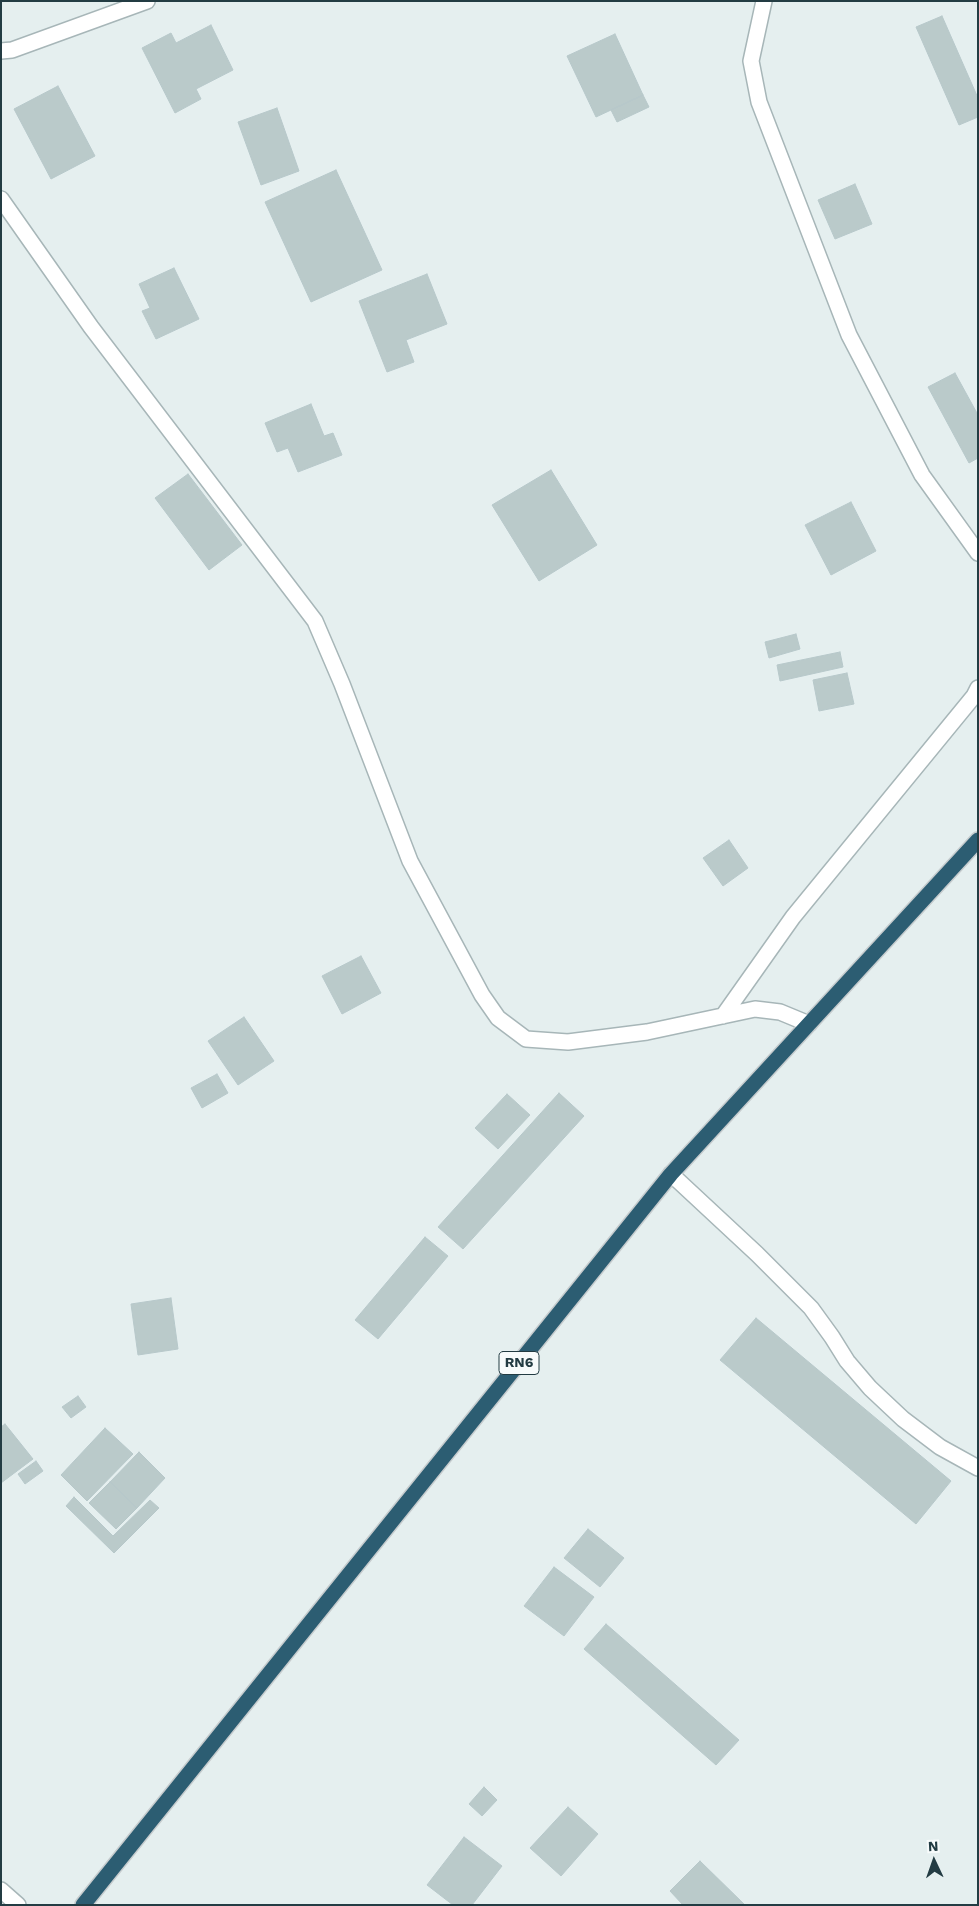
<!DOCTYPE html>
<style>
body{margin:0}
#map{position:relative;width:979px;height:1906px;overflow:hidden;background:#e5efef;font-family:"Work Sans",sans-serif}
canvas{display:block}
.frame{position:absolute;inset:0;border:2px solid #233c43;pointer-events:none}
.north{position:absolute;left:909px;top:1836px;width:50px;height:50px;-webkit-text-stroke:4px #f7fbfb;paint-order:stroke;rotate:357deg;font-size:14px;font-weight:700;line-height:20px;text-align:center;color:#233c43}
.north::after{content:'';display:block;margin:auto;width:18px;height:22px;background:#233c43;clip-path:polygon(50% 0,100% 100%,50% 72%,0 100%)}
</style>
<div id="map">
<canvas width="979" height="1906"></canvas>
<div class="frame"></div>
<div class="north">N</div>
</div>
<script>
const g = document.querySelector('canvas').getContext('2d');
g.lineJoin = 'round';
function fill(path, color) {
  g.fillStyle = color;
  g.fill(path, 'evenodd');
}
function toPath(rows) {
  const path = new Path2D();
  for (const r of rows) {
    path.moveTo(r[0], r[1]);
    for (let i = 2; i < r.length; i += 2) path.lineTo(r[i], r[i + 1]);
  }
  return path;
}
function trace(path, color, width, dash) {
  g.strokeStyle = color;
  g.lineWidth = width;
  g.lineCap = dash ? 'butt' : 'round';
  g.setLineDash(dash || []);
  g.stroke(path);
}
function drawText(font, color, halo, rows, align = 'center') {
  g.font = font + ' "Work Sans",sans-serif';
  g.lineWidth = 4;
  g.setLineDash([]);
  g.textBaseline = 'middle';
  g.strokeStyle = halo;
  g.fillStyle = color;
  for (const [text, x, y, turn = 0] of rows) {
    g.save();
    g.translate(x, y);
    g.rotate((+turn || 0) * Math.PI / 180);
    g.textAlign = isNaN(turn) ? turn : align;
    if (halo) g.strokeText(text, 0, 0);
    g.fillText(text, 0, 0);
    g.restore();
  }
}
const building = toPath([
 [942,16,978,98,978,117,959,125,916,27,942,16],
 [211,25,233,70,196,89,201,99,175,113,142,48,171,33,176,43,211,25],
 [615,34,643,95,596,117,567,56,615,34],
 [58,86,95,156,51,179,14,109,58,86],
 [643,95,649,107,617,122,611,110,643,95],
 [277,108,299,171,261,185,238,122,277,108],
 [336,170,382,270,311,302,265,202,336,170],
 [855,184,872,224,835,239,818,200,855,184],
 [174,268,199,319,156,339,142,311,150,308,139,284,174,268],
 [427,274,447,324,406,340,414,362,387,372,359,301,427,274],
 [955,373,978,415,978,458,969,463,928,387,955,373],
 [311,404,324,436,333,433,342,455,298,472,288,448,277,452,265,423,311,404],
 [551,470,597,545,539,581,492,505,551,470],
 [188,474,242,545,209,570,155,498,188,474],
 [851,502,876,551,831,575,805,525,851,502],
 [796,634,800,649,769,658,765,642,796,634],
 [840,652,843,667,780,681,777,665,840,652],
 [847,673,854,704,819,711,813,680,847,673],
 [729,840,748,868,723,886,703,858,729,840],
 [361,956,381,993,342,1014,322,976,361,956],
 [244,1017,274,1061,238,1085,208,1041,244,1017],
 [217,1074,228,1093,202,1108,191,1088,217,1074],
 [559,1093,584,1116,463,1249,438,1227,559,1093],
 [507,1094,530,1115,498,1149,475,1128,507,1094],
 [425,1237,448,1256,378,1339,355,1320,425,1237],
 [171,1298,178,1349,138,1355,131,1304,171,1298],
 [756,1318,951,1481,916,1524,720,1360,756,1318],
 [78,1396,86,1407,71,1418,62,1407,78,1396],
 [5,1424,33,1459,1,1483,1,1427,5,1424],
 [105,1428,133,1454,87,1501,61,1475,105,1428],
 [139,1452,165,1478,137,1508,110,1482,139,1452],
 [36,1461,43,1471,25,1484,18,1474,36,1461],
 [110,1482,137,1508,116,1529,89,1503,110,1482],
 [74,1497,113,1536,150,1500,159,1508,114,1553,66,1506,74,1497],
 [588,1529,624,1558,600,1587,564,1558,588,1529],
 [554,1567,594,1597,564,1636,524,1606,554,1567],
 [606,1624,739,1740,716,1765,584,1649,606,1624],
 [484,1787,497,1800,482,1816,469,1804,484,1787],
 [568,1807,598,1834,561,1876,530,1848,568,1807],
 [464,1837,502,1866,472,1905,453,1905,427,1885,464,1837],
 [700,1861,745,1905,683,1905,670,1891,700,1861]
]);
fill(building, '#bacaca');
trace(building, '#b7c8ca', 1);
const minor = toPath([
 [764,1,751,61,759,102,849,335,922,475,978,553],
 [1,51,12,50,147,1],
 [1,199,91,327,315,621,342,684,410,861,482,995,498,1018,526,1039,568,1042,647,1032,755,1009,780,1012,809,1024],
 [723,1016,793,917,974,696,978,688],
 [671,1174,757,1254,811,1308,832,1337,847,1361,870,1388,903,1419,940,1447,978,1468],
 [1,1890,18,1905]
]);
const highway = toPath([
 [83,1905,671,1174,978,840]
]);
trace(minor, '#a7b6b8', 18);
trace(highway, '#c6ccce', 18);
trace(minor, '#fff', 15);
trace(highway, '#2c5d72', 15);
for (const [x, y, w] of [
 [519,1363,40]
]) {
  const box = new Path2D();
  box.roundRect(x - w / 2, y - 11.5, w, 23, 4);
  g.fillStyle = '#f7fbfb';
  g.fill(box);
  trace(box, '#233c43', 1);
}
drawText('bold 14px', '#233c43', null, [
 ["RN6",519,1363]
]);
</script>
